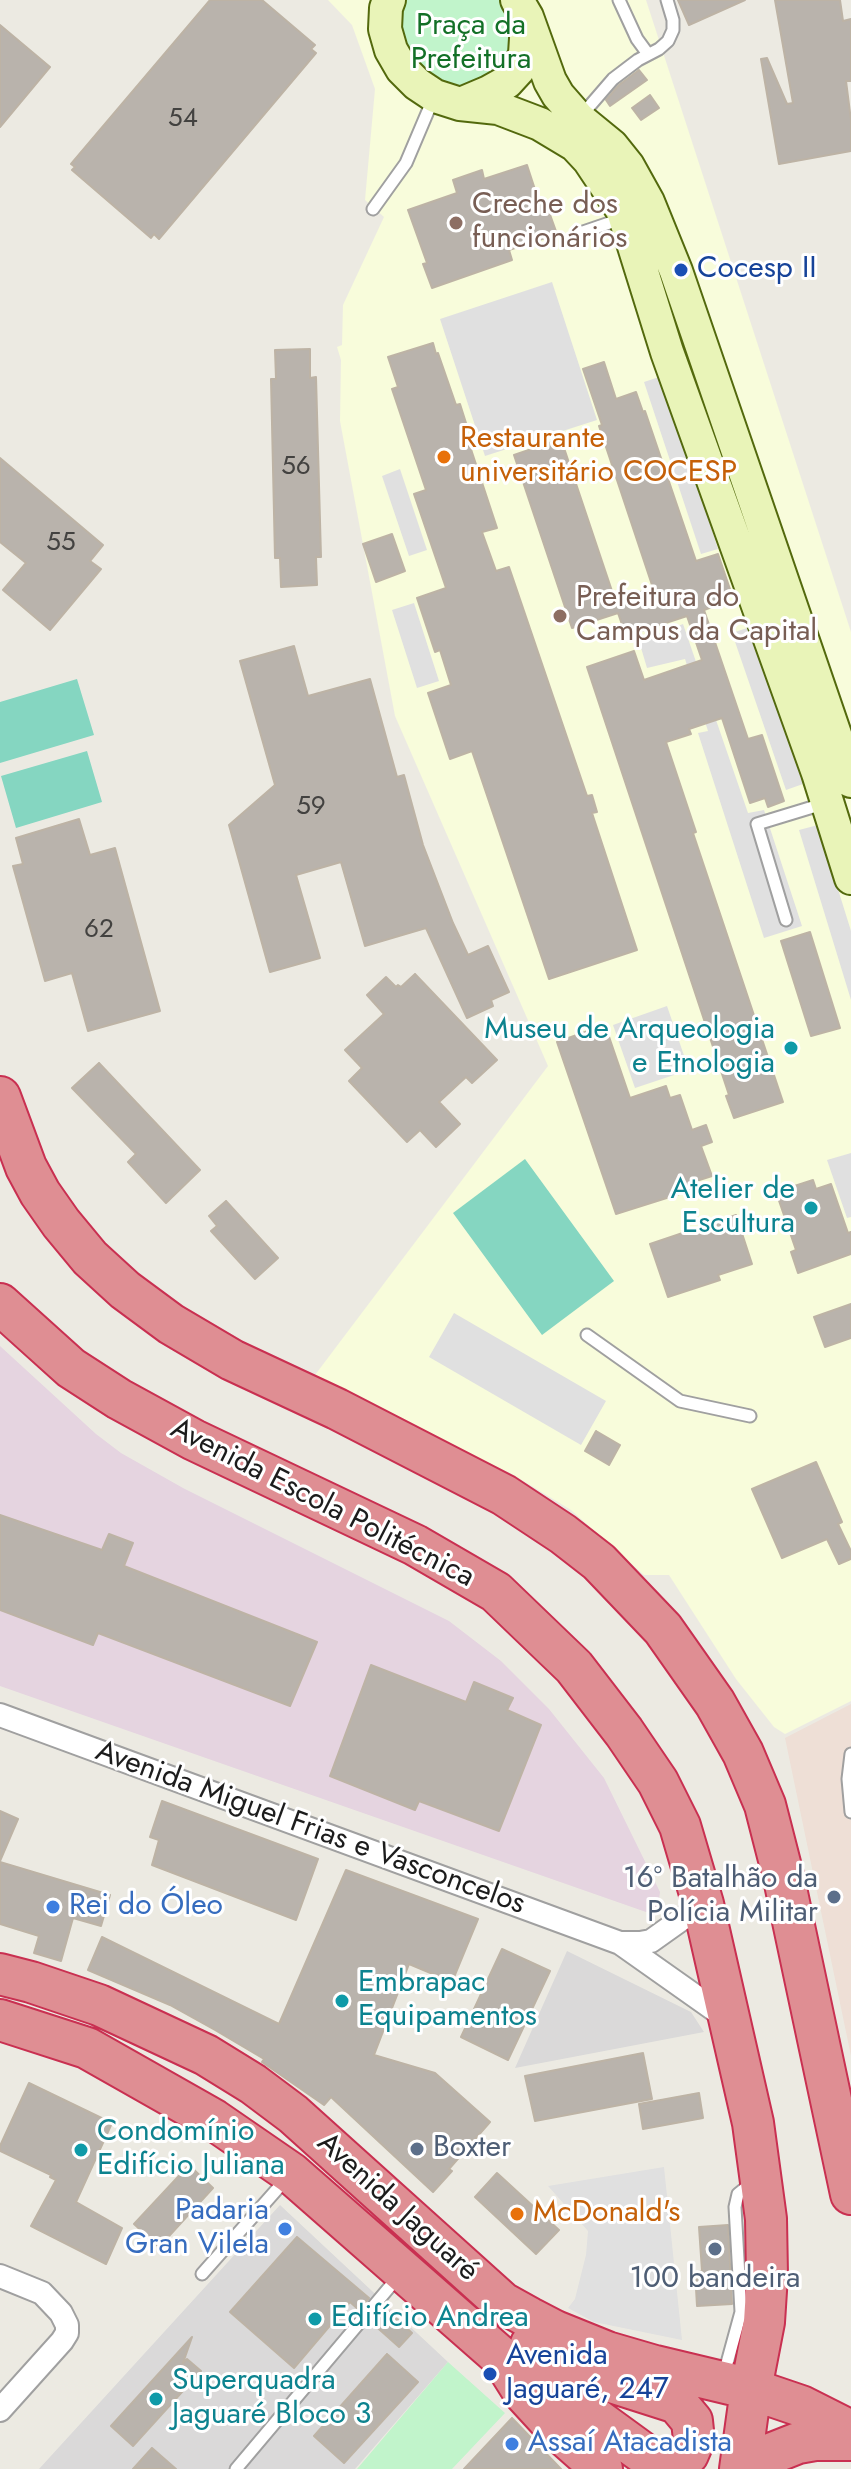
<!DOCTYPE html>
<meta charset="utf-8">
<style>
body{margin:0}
canvas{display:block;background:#eceae2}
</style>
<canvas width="851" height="2469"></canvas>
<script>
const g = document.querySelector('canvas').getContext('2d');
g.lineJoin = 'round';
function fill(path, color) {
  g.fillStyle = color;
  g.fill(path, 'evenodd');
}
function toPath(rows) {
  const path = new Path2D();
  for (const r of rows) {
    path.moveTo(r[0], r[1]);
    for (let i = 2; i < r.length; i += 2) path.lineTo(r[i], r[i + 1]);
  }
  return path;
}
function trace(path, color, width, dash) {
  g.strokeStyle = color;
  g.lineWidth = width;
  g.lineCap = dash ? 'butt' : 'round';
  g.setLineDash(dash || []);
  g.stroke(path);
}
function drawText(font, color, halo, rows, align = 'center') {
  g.font = font + ' Jost,sans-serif';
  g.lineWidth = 6;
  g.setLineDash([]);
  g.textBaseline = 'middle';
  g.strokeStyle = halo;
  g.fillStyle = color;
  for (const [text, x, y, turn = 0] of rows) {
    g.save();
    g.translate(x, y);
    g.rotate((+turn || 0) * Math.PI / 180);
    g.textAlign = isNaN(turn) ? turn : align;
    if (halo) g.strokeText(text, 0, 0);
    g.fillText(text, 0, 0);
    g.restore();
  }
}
fill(toPath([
 [567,1951,691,2012,704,2032,515,2068],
 [280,2205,448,2362,355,2469,39,2469]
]), '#dad9d9');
fill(toPath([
 [0,1346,96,1434,121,1453,183,1488,449,1621,501,1661,549,1709,604,1778,660,1892,658,1908,646,1912,0,1686]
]), '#e5d4e0');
fill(toPath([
 [328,0,646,0,851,632,851,1701,785,1734,774,1727,736,1679,669,1575,644,1575,571,1510,512,1474,312,1379,548,1066,395,716,340,421,341,360,337,347,342,345,343,305,384,217,365,200,375,89,352,25]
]), '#f8fcdb');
fill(toPath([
 [851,1704,851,2056,785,1738]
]), '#eedfd6');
fill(toPath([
 [399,0,501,0,511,15,512,69,458,91,438,82,422,67,403,38,399,24],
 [448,2362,505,2413,452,2469,357,2469]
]), '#c1f4cb');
fill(toPath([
 [77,679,94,735,0,763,0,702],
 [87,751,102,802,16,828,1,776],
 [525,1159,614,1281,542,1335,453,1213]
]), '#85d6c1');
fill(toPath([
 [552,282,597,420,485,456,440,319],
 [662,376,718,549,701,554,644,382],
 [400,469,427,550,409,556,382,476],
 [414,603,439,681,417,688,392,610],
 [683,624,748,813,764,810,802,926,764,938,698,733,708,731,685,659,647,668,639,641],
 [750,627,803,784,786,790,732,633],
 [818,825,851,931,851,1000,799,830],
 [667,1006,689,1070,635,1088,613,1025],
 [851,1153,851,1217,847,1218,827,1160],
 [454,1313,606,1401,581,1445,429,1357],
 [664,2167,682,2340,594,2322,568,2308,575,2299,586,2255,588,2231,548,2186]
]), '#e0e0e0');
const building = toPath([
 [210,0,262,0,315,45,311,49,316,53,159,239,154,234,151,238,72,170,75,167,71,164,210,0],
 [678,0,745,0,689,25,678,0],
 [775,0,840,0,843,21,851,19,851,81,846,81,851,120,851,151,779,164,761,59,767,58,787,104,793,103,775,0],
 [0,25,50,67,0,127,0,25],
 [639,70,647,80,610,106,606,100,619,85,639,70],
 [650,95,659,108,641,120,632,108,650,95],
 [527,165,542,211,548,209,557,234,509,250,512,260,432,288,423,264,427,263,408,210,457,193,453,180,482,170,484,179,527,165],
 [433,343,436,354,438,353,456,405,460,404,466,423,463,425,497,528,482,532,496,571,509,567,587,796,592,795,597,812,592,813,637,950,549,979,472,751,450,759,428,693,451,685,440,650,435,652,417,598,446,588,414,494,426,490,392,389,398,387,388,357,433,343],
 [310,349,310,378,316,377,321,557,316,557,317,585,281,587,280,558,275,558,271,379,276,379,275,350,310,349],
 [604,362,616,399,636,392,643,412,645,411,696,561,718,554,732,595,710,602,712,607,704,610,748,739,762,735,784,801,768,807,765,798,750,803,722,718,689,729,691,734,666,742,696,832,693,833,783,1102,734,1118,726,1096,729,1095,587,667,634,651,644,680,702,660,687,616,626,636,618,613,572,628,514,455,561,439,615,600,653,588,599,426,602,425,583,369,604,362],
 [0,458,103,545,90,561,101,569,50,630,3,590,26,563,0,542,0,458],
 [392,534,405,571,376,582,363,544,392,534],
 [294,646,308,696,370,679,397,777,404,775,423,845,453,923,468,955,488,946,509,992,491,1000,493,1006,467,1018,426,928,365,946,341,862,296,875,320,958,270,972,229,825,275,785,240,661,294,646],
 [79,819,90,855,115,848,160,1011,88,1031,72,973,45,981,13,866,23,864,16,838,79,819],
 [810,932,840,1028,811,1036,781,941,810,932],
 [415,974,497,1060,472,1083,466,1077,439,1102,460,1124,436,1147,420,1130,407,1142,349,1081,362,1068,345,1050,384,1014,367,995,386,977,396,987,398,985,401,987,415,974],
 [605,1025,630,1098,666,1086,670,1098,680,1095,692,1130,706,1125,712,1142,701,1146,712,1176,690,1183,692,1190,616,1214,557,1042,605,1025],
 [99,1063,200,1170,166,1203,128,1162,136,1154,72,1088,99,1063],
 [813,1180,816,1189,831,1184,848,1233,851,1232,851,1254,798,1273,791,1252,796,1250,776,1192,813,1180],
 [226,1201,278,1258,255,1279,211,1231,217,1226,209,1216,226,1201],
 [736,1215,752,1264,718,1275,720,1280,668,1297,650,1244,736,1215],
 [851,1304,851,1338,825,1347,814,1317,851,1304],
 [596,1431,620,1445,609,1465,585,1451,596,1431],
 [816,1462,842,1522,838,1524,851,1551,851,1559,839,1564,827,1539,782,1558,752,1489,816,1462],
 [0,1515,102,1550,109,1534,133,1543,124,1566,317,1642,290,1706,98,1633,93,1645,0,1610,0,1515],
 [371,1665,466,1702,474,1682,513,1698,507,1710,541,1725,499,1831,419,1801,415,1810,330,1776,371,1665],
 [162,1801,318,1859,296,1920,152,1865,159,1840,150,1837,162,1801],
 [0,1811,18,1819,0,1861,0,1811],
 [0,1862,110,1895,101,1926,73,1918,61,1961,34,1953,39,1936,0,1924,0,1862],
 [346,1870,478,1919,452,1982,409,1964,374,2055,435,2073,490,2122,449,2169,452,2171,433,2192,331,2097,324,2105,262,2062,264,2059,215,2030,170,2005,88,1970,102,1937,279,2024,346,1870],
 [502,1949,550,1971,508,2060,461,2037,502,1949],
 [643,2053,652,2099,535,2121,525,2076,643,2053],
 [29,2083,112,2123,76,2202,122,2228,106,2264,31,2226,56,2180,50,2177,51,2175,0,2151,0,2146,29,2083],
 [699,2093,703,2118,643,2129,639,2104,699,2093],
 [189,2165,213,2188,159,2247,134,2224,189,2165],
 [497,2173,559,2230,536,2254,475,2197,497,2173],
 [728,2225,732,2304,697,2306,695,2271,702,2271,699,2227,728,2225],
 [297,2237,369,2298,359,2310,350,2302,294,2368,230,2312,297,2237],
 [384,2307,412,2333,399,2347,371,2322,384,2307],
 [192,2337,183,2363,187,2359,201,2371,133,2446,111,2426,192,2337],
 [387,2354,418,2382,344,2463,314,2436,387,2354],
 [512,2418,561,2469,464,2469,512,2418],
 [152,2448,176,2469,133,2469,152,2448]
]);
fill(building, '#b9b3ac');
trace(building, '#bdb3a5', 2);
const lane = toPath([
 [619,0,637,39,648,54],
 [581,116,613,79,638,60,659,49,668,41,673,30,673,20,667,0],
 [373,209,406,163,434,97],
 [580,233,621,219],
 [786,920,757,824,826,803],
 [587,1335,680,1401,750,1416],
 [851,1754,848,1779,851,1812],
 [202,2274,287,2178],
 [724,2374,741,2312,735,2207,738,2194,754,2181],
 [236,2469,398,2277]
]);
const street = toPath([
 [0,1715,620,1943,729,2020],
 [620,1943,640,1943,651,1941,703,1904],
 [0,2276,42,2293,61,2313,67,2325,67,2333,62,2341,0,2410]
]);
const secondary = toPath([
 [389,0,386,8,385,29,391,50,402,69,417,84,435,96,460,104,498,108,540,124,575,145,589,160,623,211,667,352,818,773,851,878],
 [517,0,527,17,550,81,558,95,579,119,612,146,628,166,648,202,676,271,851,781],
 [463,103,489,92,507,82,518,70,525,54,527,23]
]);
const highway = toPath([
 [0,1097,26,1167,40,1193,61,1223,90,1258,125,1290,171,1324,232,1360,337,1409,504,1495,563,1534,599,1562,663,1629,715,1703,743,1753,765,1805,784,1879,851,2194],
 [0,1304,71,1368,119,1399,194,1440,415,1545,496,1592,574,1667,624,1732,658,1782,680,1826,703,1904,753,2123,766,2219,767,2275,764,2322,751,2389,740,2469],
 [0,1974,31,1982,99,2005,206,2055,253,2084,293,2114,503,2303,530,2318,555,2331,607,2352,655,2366,751,2389,801,2406,851,2431],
 [0,2020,87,2048,214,2120,291,2173,502,2358,524,2393,558,2430,602,2469],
 [524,2393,555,2389,647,2456,663,2461,688,2454,694,2440,692,2421,677,2403,580,2372,545,2355,531,2344],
 [748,2469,760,2458,798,2443,815,2440,851,2440]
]);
trace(lane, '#a0a0a0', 15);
trace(street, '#a0a0a0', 26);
trace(secondary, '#53690d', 36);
trace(highway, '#c93051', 44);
trace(lane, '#fff', 11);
trace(street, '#fff', 22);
trace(secondary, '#e9f4b8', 32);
trace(highway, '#df8e93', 40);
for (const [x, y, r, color] of [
 [456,223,8,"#8d6e63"],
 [681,270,8,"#1a4fb4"],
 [444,457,8,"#e8710a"],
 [560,616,8,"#8d6e63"],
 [791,1048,8,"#0f9aa8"],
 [811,1208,8,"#0f9aa8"],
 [834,1897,8,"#5c6f8a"],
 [53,1907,8,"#3f7fe0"],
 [342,2001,8,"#0f9aa8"],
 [417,2149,8,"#5c6f8a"],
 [81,2150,8,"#0f9aa8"],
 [517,2214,8,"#e8710a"],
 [285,2229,8,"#3f7fe0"],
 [715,2249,8,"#5c6f8a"],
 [315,2319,8,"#0f9aa8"],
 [490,2374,8,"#1a4fb4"],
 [156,2399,8,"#0f9aa8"],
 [512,2444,8,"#3f7fe0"]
]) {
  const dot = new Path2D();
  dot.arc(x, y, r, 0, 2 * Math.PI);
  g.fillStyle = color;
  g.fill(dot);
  trace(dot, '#fff', 3);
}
drawText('26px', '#434240', null, [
 ["54",183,120],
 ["56",296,468],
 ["55",61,544],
 ["59",311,808],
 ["62",99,931]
]);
drawText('30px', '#137027', '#fff', [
 ["Praça da",471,27],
 ["Prefeitura",471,61]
]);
drawText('30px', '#785e54', '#fff', [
 ["Creche dos",472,206],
 ["funcionários",472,240],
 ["Prefeitura do",576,599],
 ["Campus da Capital",576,633]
], 'left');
drawText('30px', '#164399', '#fff', [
 ["Cocesp II",697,270],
 ["Avenida",506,2357],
 ["Jaguaré, 247",506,2391]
], 'left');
drawText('30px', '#c56008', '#fff', [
 ["Restaurante",460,440],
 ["universitário COCESP",460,474],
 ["McDonald's",533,2214]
], 'left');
drawText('30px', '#0d838f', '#fff', [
 ["Museu de Arqueologia",775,1031,"right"],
 ["e Etnologia",775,1065,"right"],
 ["Atelier de",795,1191,"right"],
 ["Escultura",795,1225,"right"],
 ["Embrapac",358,1984],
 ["Equipamentos",358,2018],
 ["Condomínio",97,2133],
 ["Edifício Juliana",97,2167],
 ["Edifício Andrea",331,2319],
 ["Superquadra",172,2382],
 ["Jaguaré Bloco 3",172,2416]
], 'left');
drawText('30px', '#1c1c1c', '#fff', [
 ["Avenida Escola Politécnica",322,1504,27],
 ["Avenida Miguel Frias e Vasconcelos",310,1829,20],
 ["Avenida Jaguaré",397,2208,42]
]);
drawText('30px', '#4e5e75', '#fff', [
 ["16º Batalhão da",818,1880],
 ["Polícia Militar",818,1914],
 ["Boxter",433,2149,"left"],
 ["100 bandeira",715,2280,"center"]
], 'right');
drawText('30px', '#366cbe', '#fff', [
 ["Rei do Óleo",69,1907],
 ["Padaria",269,2212,"right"],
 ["Gran Vilela",269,2246,"right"],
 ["Assaí Atacadista",528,2444]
], 'left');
</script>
